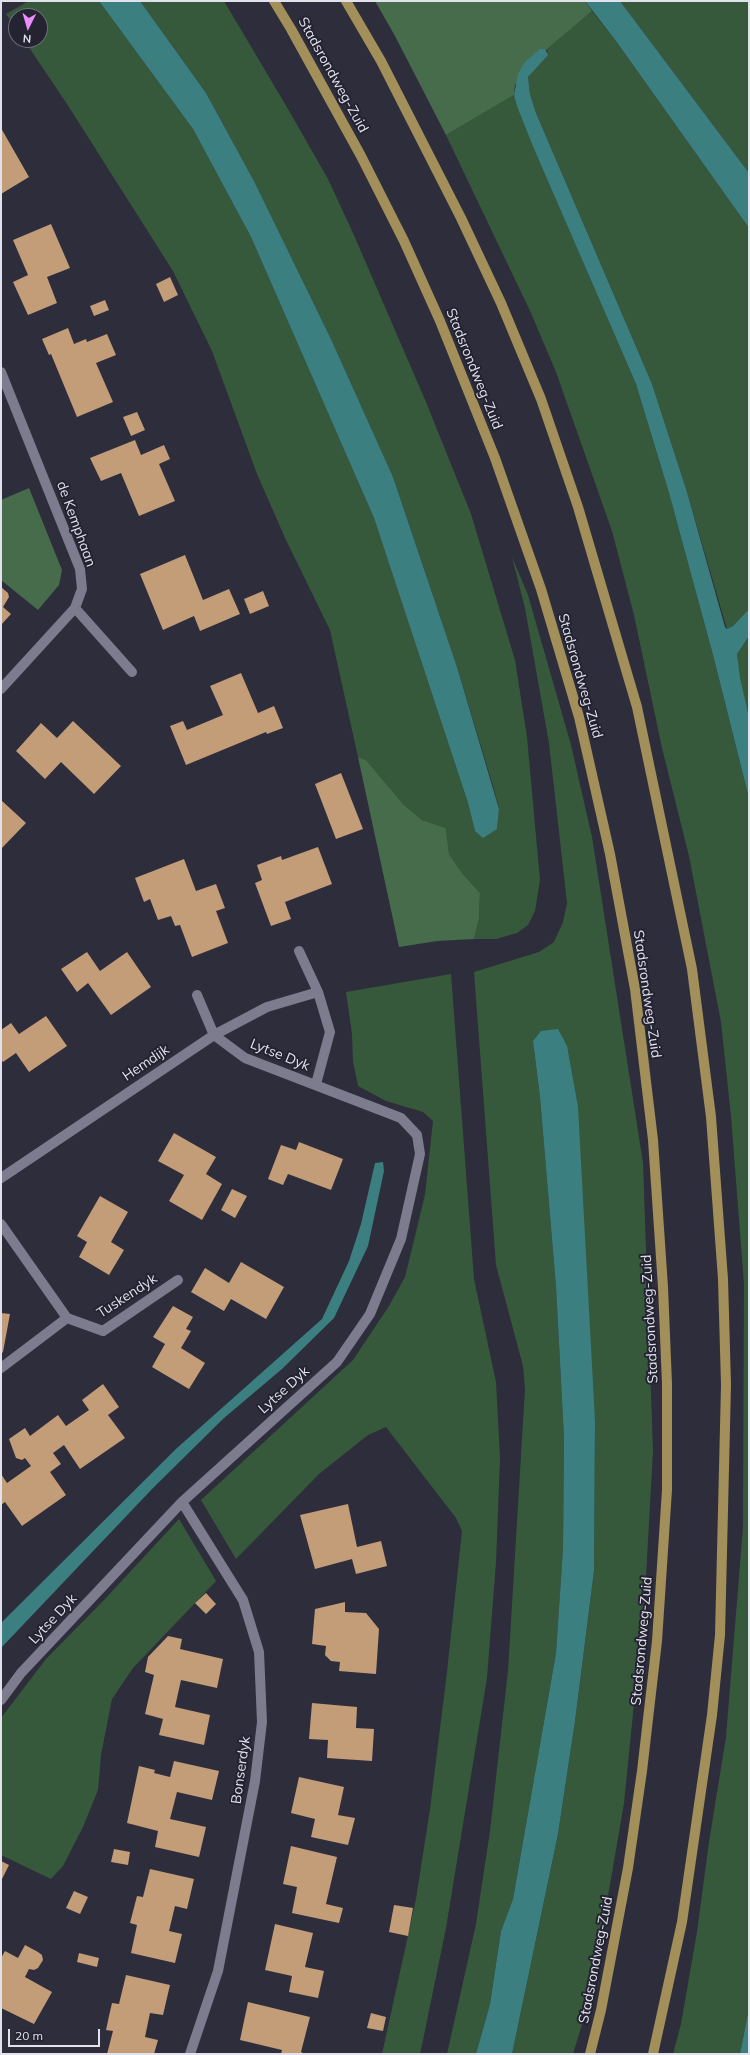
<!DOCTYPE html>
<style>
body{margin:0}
#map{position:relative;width:750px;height:2055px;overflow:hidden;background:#2e2d3c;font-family:Mulish,sans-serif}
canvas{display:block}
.frame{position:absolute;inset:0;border:2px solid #e2e2ec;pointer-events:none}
.north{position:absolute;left:8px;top:8px;width:40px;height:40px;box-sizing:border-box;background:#242332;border:1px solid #706f7c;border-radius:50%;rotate:185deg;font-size:11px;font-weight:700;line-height:16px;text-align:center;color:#e2e2ec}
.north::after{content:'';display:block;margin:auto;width:14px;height:18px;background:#eb8dfc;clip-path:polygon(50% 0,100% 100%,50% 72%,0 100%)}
.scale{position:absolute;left:8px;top:2029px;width:92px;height:18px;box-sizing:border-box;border:2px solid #e2e2ec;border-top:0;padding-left:5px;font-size:12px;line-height:14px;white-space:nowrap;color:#e2e2ec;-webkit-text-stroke:3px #242332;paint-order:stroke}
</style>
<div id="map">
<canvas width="750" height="2055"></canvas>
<div class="frame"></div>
<div class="north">N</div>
<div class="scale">20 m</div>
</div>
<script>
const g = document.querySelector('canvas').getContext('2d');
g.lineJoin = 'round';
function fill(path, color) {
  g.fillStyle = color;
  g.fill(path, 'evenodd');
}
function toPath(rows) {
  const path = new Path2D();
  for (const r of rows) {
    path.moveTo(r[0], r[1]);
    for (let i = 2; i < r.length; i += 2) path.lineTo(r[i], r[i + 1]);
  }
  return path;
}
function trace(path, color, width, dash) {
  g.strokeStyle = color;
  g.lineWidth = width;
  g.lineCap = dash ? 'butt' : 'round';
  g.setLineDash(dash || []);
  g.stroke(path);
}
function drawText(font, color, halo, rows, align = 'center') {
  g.font = font + ' Mulish,sans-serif';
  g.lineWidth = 4;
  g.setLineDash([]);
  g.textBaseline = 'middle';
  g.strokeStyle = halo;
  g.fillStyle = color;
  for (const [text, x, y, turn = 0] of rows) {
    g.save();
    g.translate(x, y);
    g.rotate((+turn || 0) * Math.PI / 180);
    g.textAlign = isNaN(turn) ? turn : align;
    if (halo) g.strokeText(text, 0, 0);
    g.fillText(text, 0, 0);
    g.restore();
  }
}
fill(toPath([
 [26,1,99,1,193,129,251,237,374,518,468,803,475,830,497,829,499,808,493,786,457,667,393,477,331,339,254,181,206,93,140,1,224,1,288,109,328,179,353,233,426,402,471,514,515,660,527,737,540,880,535,911,528,925,517,933,496,939,474,939,479,919,480,893,462,873,449,854,446,828,422,820,404,805,366,760,358,757,330,630,286,540,257,474,212,351,173,271,67,104,24,40,40,40,40,16,16,16,16,28,6,14,27,2],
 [620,1,749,1,749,173],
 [592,11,616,41,749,228,749,609,733,626,727,629,687,492,652,384,536,113,530,94,528,77,548,51,546,50],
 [514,95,534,149,636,384,669,493,713,655,749,798,749,2008,740,2054,673,2054,681,2024,697,1932,709,1842,726,1737,743,1527,744,1284,731,1116,721,1022,689,856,662,748,634,615,612,531,556,372,531,313,446,135],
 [512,557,528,595,571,745,592,837,643,1163,653,1451,645,1594,624,1803,591,1995,573,2054,512,2054,558,1834,575,1721,594,1571,595,1421,533,1041,540,1097,556,1287,564,1438,563,1548,556,1653,513,1899,501,1931,490,2004,476,2054,447,2054,476,1924,490,1831,508,1671,525,1389,523,1366,496,1265,474,972,539,952,554,942,563,922,567,903,549,743,525,608],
 [749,636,749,717,739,678,737,654],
 [451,974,474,1279,496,1382,500,1458,496,1562,487,1678,446,1928,422,2045,420,2054,382,2054,416,1899,430,1809,447,1672,462,1531,456,1518,386,1427,368,1435,319,1474,236,1559,201,1500,353,1360,389,1306,405,1277,425,1195,433,1121,423,1112,386,1101,358,1086,353,1061,352,1034,346,992],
 [179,1519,216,1581,133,1668,112,1699,101,1755,98,1790,83,1827,63,1866,51,1879,1,1855,1,1718,46,1659,104,1600]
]), '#37593b');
fill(toPath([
 [375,1,585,1,592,11,546,50,515,85,514,95,446,135,395,36],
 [29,488,62,570,59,585,38,610,1,580,1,500],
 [358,757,366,760,404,805,422,820,446,828,449,854,462,873,480,893,479,919,474,939,437,941,399,947]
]), '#476c4b');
fill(toPath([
 [99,1,140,1,206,93,254,181,331,339,393,477,457,667,499,809,497,829,483,838,475,831,468,803,374,518,251,237,193,129],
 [585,1,620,1,749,173,749,228,616,41],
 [540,49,545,49,548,55,528,77,530,94,536,113,652,384,687,492,725,627,727,629,733,626,749,609,749,636,737,654,740,678,749,717,749,798,713,655,669,493,636,384,534,149,517,106,514,95,518,74,524,63],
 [558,1029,567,1046,578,1107,595,1421,594,1571,575,1721,558,1834,512,2054,476,2054,490,2004,501,1931,513,1899,556,1653,563,1548,564,1438,556,1287,540,1097,533,1041,541,1031],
 [383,1162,384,1171,368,1246,334,1318,282,1369,224,1418,153,1488,1,1648,1,1623,177,1448,322,1319,349,1261,361,1224,375,1163],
 [749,2008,749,2054,740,2054]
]), '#3c7f81');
fill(toPath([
 [1,128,29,177,1,194],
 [51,224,70,268,47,277,57,303,28,315,13,282,28,275,13,240],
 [170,277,178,295,164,302,156,284],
 [105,300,109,310,94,316,90,306],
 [68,328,74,344,86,339,87,342,107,334,116,355,96,363,113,402,77,417,51,354,49,355,42,339],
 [137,412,145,430,131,436,123,417],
 [135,440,141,455,164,445,170,459,159,464,175,501,139,516,121,473,101,481,90,458],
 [185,555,203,600,229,589,240,614,200,631,194,616,163,630,140,574],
 [1,587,8,593,9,597,3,607,11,614,1,625],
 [263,591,269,606,250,614,244,599],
 [241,673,258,713,274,706,283,728,267,734,266,732,186,765,170,726,183,721,187,730,223,715,210,686],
 [73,721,121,766,94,794,61,762,45,779,16,751,41,723,57,738],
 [341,773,363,829,336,839,315,784],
 [1,800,26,823,1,849],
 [318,847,332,884,285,902,291,919,271,926,255,883,262,880,257,865,281,856,282,860],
 [184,859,196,891,216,884,225,908,216,911,228,943,192,957,180,925,175,926,171,916,158,920,150,899,144,902,135,878],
 [87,952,100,971,127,952,151,987,111,1015,88,983,77,992,61,969],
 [46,1016,67,1046,29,1072,16,1053,3,1062,1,1059,1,1030,11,1023,19,1034],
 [174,1133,216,1157,206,1174,222,1184,202,1220,169,1201,184,1175,158,1161],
 [299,1142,343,1159,331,1190,288,1174,283,1185,268,1179,281,1145,296,1150],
 [232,1189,247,1196,235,1218,221,1210],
 [100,1196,128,1212,111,1242,124,1250,109,1275,79,1257,87,1242,77,1236],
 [241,1262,284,1287,266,1319,231,1299,224,1311,191,1292,205,1268,229,1283],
 [173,1306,193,1317,186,1329,191,1331,181,1348,205,1363,189,1389,152,1367,165,1344,153,1337],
 [1,1313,10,1314,3,1352,1,1354],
 [103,1384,119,1407,108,1415,125,1438,80,1469,64,1445,53,1453,61,1464,50,1472,66,1495,22,1526,5,1502,1,1505,1,1474,7,1483,31,1466,25,1458,22,1460,16,1458,9,1439,25,1428,30,1436,58,1415,66,1426,89,1410,82,1400],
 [348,1504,357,1547,381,1541,387,1566,356,1574,352,1559,315,1569,300,1515],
 [206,1593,216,1604,206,1614,195,1603],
 [345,1602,345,1612,366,1613,379,1629,376,1674,339,1671,340,1662,331,1661,325,1655,326,1646,312,1644,315,1609],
 [168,1636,182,1639,180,1649,223,1659,217,1688,181,1680,175,1707,210,1715,204,1745,159,1735,163,1719,145,1714,154,1675,145,1672,148,1657],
 [312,1703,357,1707,356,1728,374,1729,372,1761,327,1758,328,1740,309,1739],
 [174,1761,219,1771,212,1800,177,1792,170,1819,206,1827,199,1857,155,1847,158,1831,127,1823,139,1766,155,1770,154,1773,170,1777],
 [299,1777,344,1787,338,1815,355,1818,348,1845,311,1837,315,1819,291,1813],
 [291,1846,337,1857,326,1904,343,1908,339,1923,292,1913,297,1887,283,1884],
 [114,1849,130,1852,128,1865,111,1862],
 [1,1861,9,1865,1,1881],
 [150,1869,194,1879,187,1909,175,1906,169,1931,182,1934,175,1963,131,1953,137,1925,130,1923,137,1896,143,1897],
 [74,1891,88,1897,80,1914,66,1908],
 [394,1905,413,1908,408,1936,389,1932],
 [275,1924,313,1933,305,1967,324,1971,318,1998,289,1992,292,1976,265,1970],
 [25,1945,38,1952,42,1955,43,1960,38,1968,34,1970,29,1969,25,1977,52,1992,34,2024,1,2008,1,1958,5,1951,18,1958],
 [79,1953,99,1958,97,1967,77,1962],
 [126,1975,170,1985,163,2015,150,2013,145,2037,158,2040,154,2054,107,2054,113,2031,106,2030,109,2016,112,2003,119,2004],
 [248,2002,310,2017,301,2052,305,2054,281,2054,282,2050,240,2040],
 [371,2013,386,2017,383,2031,367,2028]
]), '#c39c78');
trace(toPath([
 [1,372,80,569,82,589,75,608,1,689],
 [75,608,132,672],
 [299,951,318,992,330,1032,316,1084],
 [1,1178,214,1035,267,1007,318,992],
 [1,1224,67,1318,103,1331,178,1280],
 [1,1368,67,1318],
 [182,1502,243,1600,259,1652,262,1722,255,1781,218,1971,190,2054],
 [1,1700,21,1673,182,1502,337,1362,370,1314,401,1239,420,1154,417,1135,401,1118,245,1058,214,1035,197,995]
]), '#7d7c8e', 10);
trace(toPath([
 [274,1,291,29,361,156,404,241,440,321,495,458,541,589,579,717,610,854,635,989,653,1140,663,1287,667,1384,667,1490,657,1641,642,1771,628,1868,601,2010,590,2054],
 [346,1,381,61,461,218,501,303,541,399,578,507,637,707,692,969,711,1117,723,1279,726,1385,720,1635,712,1715,682,1922,653,2054]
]), '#a38f59', 10);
drawText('14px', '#e2e2ec', '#242332', [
 ["Stadsrondweg-Zuid",333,75,61],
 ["Stadsrondweg-Zuid",474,369,68],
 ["de Kemphaan",76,524,70],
 ["Stadsrondweg-Zuid",580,676,74],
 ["Stadsrondweg-Zuid",647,994,82],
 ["Lytse Dyk",280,1055,22],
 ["Hemdijk",146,1063,-34],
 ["Tuskendyk",127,1296,-33],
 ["Stadsrondweg-Zuid",650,1319,-93],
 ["Lytse Dyk",284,1390,-42],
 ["Lytse Dyk",53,1619,-47],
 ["Stadsrondweg-Zuid",642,1641,-85],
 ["Bonserdyk",241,1770,-82],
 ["Stadsrondweg-Zuid",596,1960,-79]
]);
</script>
